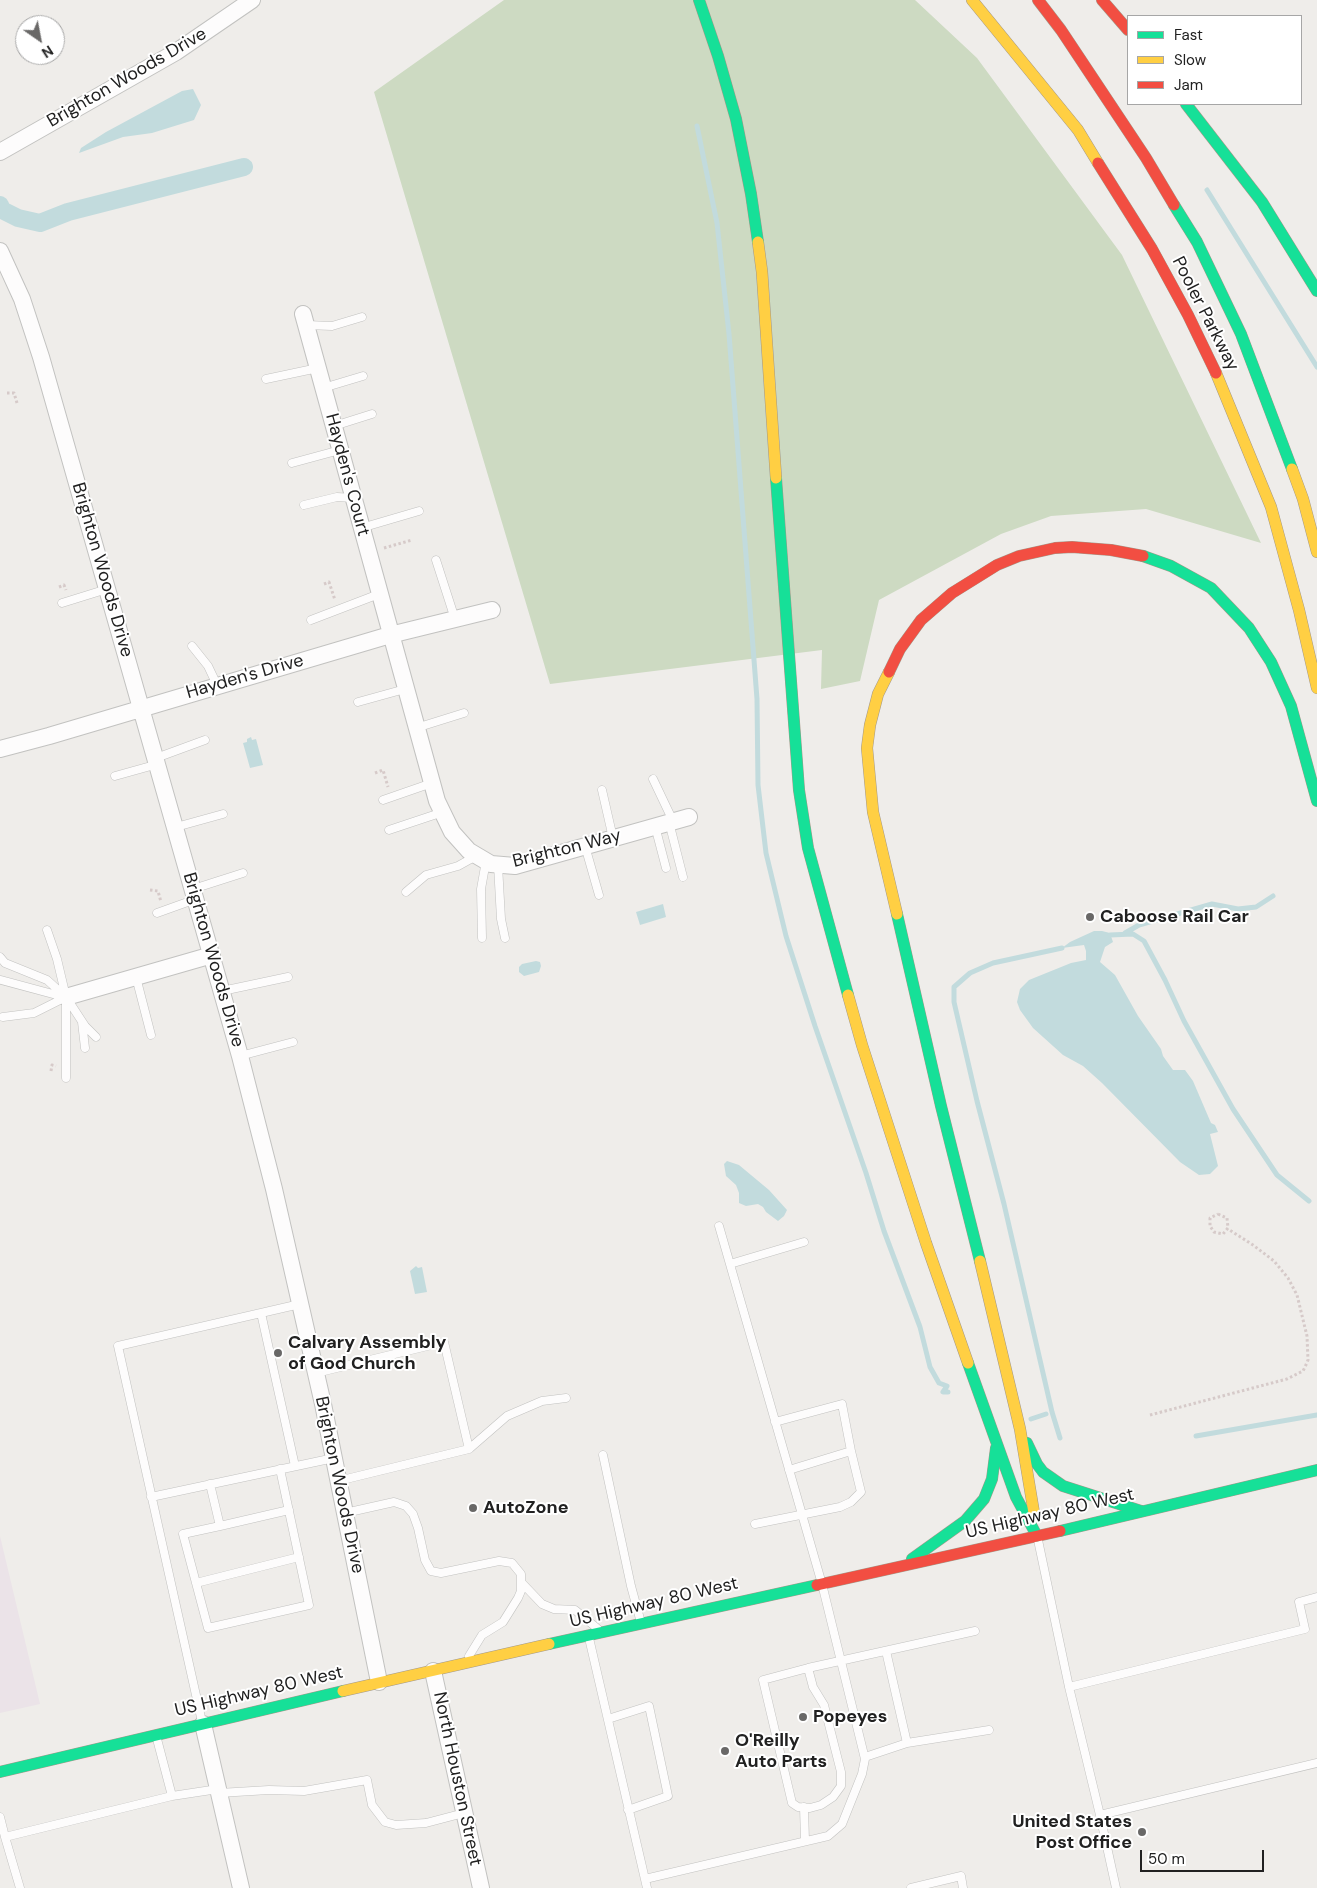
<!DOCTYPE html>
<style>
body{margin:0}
#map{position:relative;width:1317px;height:1888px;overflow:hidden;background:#efedea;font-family:"DM Sans",sans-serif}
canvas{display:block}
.legend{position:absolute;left:1127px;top:15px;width:175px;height:90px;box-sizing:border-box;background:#fff;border:1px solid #a6a6a6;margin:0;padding:6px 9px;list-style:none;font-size:15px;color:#212121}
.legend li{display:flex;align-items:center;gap:10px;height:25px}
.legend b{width:25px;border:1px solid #a6a6a6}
.north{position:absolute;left:15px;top:15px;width:50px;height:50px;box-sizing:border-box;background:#fff;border:1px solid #a6a6a6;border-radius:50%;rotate:147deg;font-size:14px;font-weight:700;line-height:20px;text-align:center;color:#212121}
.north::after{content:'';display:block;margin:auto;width:18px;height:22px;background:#696867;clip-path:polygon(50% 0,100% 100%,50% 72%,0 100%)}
.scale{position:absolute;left:1140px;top:1850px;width:124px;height:22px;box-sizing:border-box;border:2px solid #212121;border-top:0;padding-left:6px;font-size:15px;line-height:18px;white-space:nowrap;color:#212121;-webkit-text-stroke:4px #fff;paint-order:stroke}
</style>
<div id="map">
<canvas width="1317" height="1888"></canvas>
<ul class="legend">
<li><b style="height:6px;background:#16e098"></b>Fast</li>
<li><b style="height:6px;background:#ffcf43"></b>Slow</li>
<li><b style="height:6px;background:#f24e42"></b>Jam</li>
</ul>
<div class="north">N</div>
<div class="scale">50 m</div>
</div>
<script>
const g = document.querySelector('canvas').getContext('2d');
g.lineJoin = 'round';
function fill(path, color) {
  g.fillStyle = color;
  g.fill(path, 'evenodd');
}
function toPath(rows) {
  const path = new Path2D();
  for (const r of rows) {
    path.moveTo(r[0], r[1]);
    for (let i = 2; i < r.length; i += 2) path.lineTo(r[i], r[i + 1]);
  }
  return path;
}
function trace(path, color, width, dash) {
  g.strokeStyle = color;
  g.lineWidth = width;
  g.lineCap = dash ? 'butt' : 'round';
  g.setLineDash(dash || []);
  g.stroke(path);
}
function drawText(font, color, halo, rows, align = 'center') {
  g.font = font + ' "DM Sans",sans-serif';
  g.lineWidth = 4;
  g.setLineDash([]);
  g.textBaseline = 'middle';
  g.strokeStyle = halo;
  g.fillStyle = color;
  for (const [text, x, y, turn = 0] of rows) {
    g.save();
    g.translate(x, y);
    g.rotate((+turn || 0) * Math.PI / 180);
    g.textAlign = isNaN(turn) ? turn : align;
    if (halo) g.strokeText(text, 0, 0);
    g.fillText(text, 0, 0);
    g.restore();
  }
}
fill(toPath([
 [0,1536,40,1704,0,1713]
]), '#ebe3e8');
fill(toPath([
 [504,0,915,0,977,58,1122,255,1261,543,1146,509,1051,516,1001,534,879,600,860,681,821,689,822,650,550,684,374,92]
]), '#cddac2');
fill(toPath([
 [193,89,201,105,194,120,152,133,123,137,79,153,81,148,106,132,182,91],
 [251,737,252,740,256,739,263,765,250,768,243,743,247,742,247,739],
 [663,904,666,917,640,925,636,912],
 [1094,931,1102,931,1110,933,1113,942,1105,947,1100,962,1115,975,1138,1016,1161,1049,1163,1056,1173,1070,1185,1070,1193,1081,1211,1123,1215,1125,1218,1132,1210,1134,1218,1166,1210,1174,1199,1175,1180,1162,1102,1083,1083,1066,1063,1055,1033,1028,1020,1010,1017,1002,1020,989,1029,980,1071,963,1086,960,1086,951,1084,945,1062,948,1070,942],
 [536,961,540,962,541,966,539,972,524,976,519,972,519,967,522,964],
 [727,1161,739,1165,769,1190,787,1210,784,1216,778,1221,766,1212,763,1207,758,1204,746,1206,739,1203,739,1193,736,1185,726,1176,724,1164],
 [416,1266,418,1268,422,1267,427,1292,415,1294,410,1271]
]), '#c2dbdd');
trace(toPath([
 [697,126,717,223,729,334,757,699,758,785,766,853,786,936,815,1026,866,1173,884,1231,920,1327,930,1367,939,1383,947,1386,943,1392,948,1392],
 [1207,190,1317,367],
 [1125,933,1139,925,1212,904,1238,909,1256,907,1273,896],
 [1110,935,1133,934,1144,941,1165,980,1184,1021,1233,1109,1277,1175,1309,1201],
 [1031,1419,1046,1414],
 [1196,1436,1317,1415],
 [1060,1438,1052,1412,1004,1204,977,1101,954,1002,954,987,970,973,993,963,1062,948]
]), '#c2dbdd', 5);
trace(toPath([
 [0,205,2,210,18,218,40,223,68,212,244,167]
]), '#c2dbdd', 18);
const lane = toPath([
 [306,325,332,326,362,317],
 [266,379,318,368],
 [323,388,363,376],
 [334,426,372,414],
 [292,463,340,450],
 [304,505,337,497,353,498],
 [361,528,419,511],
 [436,560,455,619],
 [62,603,107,589],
 [311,620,379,594],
 [192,646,208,666,217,685],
 [358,702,405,689],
 [416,728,464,713],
 [156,758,205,740],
 [115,776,158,764],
 [653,779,673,821],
 [602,790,613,838],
 [383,800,432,783],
 [669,822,683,877],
 [655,826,666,868],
 [176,827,223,814],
 [389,830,443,812],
 [585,846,599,895],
 [498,865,501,919,505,938],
 [193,889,243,873],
 [406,892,426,875,458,866,476,856],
 [157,913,196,899],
 [47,930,57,959,66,997,66,1078],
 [482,938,481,889,486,861],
 [0,957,5,963,47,980,66,997,85,1026,96,1037],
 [136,977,151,1035],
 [1,980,64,997],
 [222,991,288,977],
 [3,1017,34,1013,66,997],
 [82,1022,85,1048],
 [240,1056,293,1042],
 [730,1264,804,1242],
 [261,1313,295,1466],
 [316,1373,444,1342,469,1449,338,1481],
 [775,1422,842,1404,851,1451,789,1470],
 [469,1449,507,1416,542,1401,566,1398],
 [603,1455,631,1586,640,1619],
 [210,1484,220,1526,183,1534,208,1628,309,1605,280,1469],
 [151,1497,334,1458],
 [345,1513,394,1502,406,1506,413,1514,418,1528,425,1560,431,1571,441,1573,499,1561,512,1563,521,1574,521,1591,518,1598,503,1622,482,1635,469,1656],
 [755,1524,840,1507,851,1502,861,1492,851,1451],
 [220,1526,289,1510],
 [1038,1540,1069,1687],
 [196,1583,299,1557],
 [522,1583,542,1604,554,1609,575,1610,598,1629],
 [1317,1597,1299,1602,1305,1629,1069,1687,1100,1815,1317,1763],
 [589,1638,647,1888],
 [886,1651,907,1743,989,1730],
 [808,1668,813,1687,824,1705,841,1772,841,1786,833,1797,821,1805,810,1808,798,1807,792,1803,763,1680,808,1668,975,1631],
 [608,1719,649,1706,668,1796,628,1810],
 [202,1722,118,1346,300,1304],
 [157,1739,172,1796,218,1789],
 [865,1757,907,1743],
 [219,1793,269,1790,304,1791,367,1780,372,1805,385,1822,396,1825,426,1823,464,1813],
 [804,1807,805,1841],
 [1100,1815,1116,1888],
 [0,1817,5,1837,172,1796],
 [5,1837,20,1888],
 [645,1879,828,1836,842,1824,862,1774,865,1759,822,1584,719,1226],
 [911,1888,961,1876,963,1888]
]);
const street = toPath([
 [0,152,176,52,252,0],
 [0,251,22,299,41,357,240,1056,274,1189,323,1404,379,1682],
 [303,314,437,801,452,832,469,851,491,864,515,866,689,817],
 [0,749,49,736,390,635,492,610],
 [66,997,212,955],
 [433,1671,481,1888],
 [203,1724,241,1888]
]);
const fast = toPath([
 [699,0,718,56,736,119,751,194,758,242],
 [1186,104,1262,202,1317,291],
 [1174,205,1197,242,1241,334,1292,469],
 [776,478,799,790,808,848,848,995],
 [1143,556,1171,566,1211,588,1249,628,1271,662,1291,706,1317,801],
 [897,914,941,1106,980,1261],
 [968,1363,1016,1497,1037,1536],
 [1027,1443,1037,1464,1043,1472,1063,1486,1141,1511],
 [1060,1531,1317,1470],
 [912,1559,965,1521,984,1499,992,1479,996,1448],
 [549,1644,817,1585],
 [0,1772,343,1691]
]);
const slow = toPath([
 [972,0,1078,130,1098,163],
 [758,242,762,272,776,478],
 [1216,373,1271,507,1299,610,1317,688],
 [1292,469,1303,499,1317,552],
 [889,672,878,694,870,725,867,748,873,812,897,914],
 [848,995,862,1045,926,1243,968,1363],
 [980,1261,1020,1429,1034,1513],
 [343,1691,549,1644]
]);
const jam = toPath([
 [1038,0,1061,30,1146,158,1174,205],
 [1102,0,1128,30],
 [1098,163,1152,249,1188,315,1216,373],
 [889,672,900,649,921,620,952,593,997,565,1019,556,1055,548,1072,547,1111,550,1143,556],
 [817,1585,1060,1531]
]);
trace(lane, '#c2c2c0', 9);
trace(street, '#c2c2c0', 18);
trace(fast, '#a39889', 12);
trace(slow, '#a39889', 12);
trace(jam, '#a39889', 12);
trace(toPath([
 [7,393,14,393,17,403],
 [384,548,412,540],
 [324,584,329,582,335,600],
 [59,587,64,585,66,590],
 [375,773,383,770,388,787],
 [150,890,158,891,161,902],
 [51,1071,52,1065,56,1066],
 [1218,1214,1227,1218,1228,1228,1223,1234,1214,1232,1210,1226,1210,1218,1218,1214],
 [1150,1415,1287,1379,1303,1371,1305,1367,1308,1360,1307,1336,1297,1295,1288,1278,1274,1261,1253,1245,1228,1229]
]), '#d6cac9', 3, [2.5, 2.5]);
trace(lane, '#fdfcfc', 8);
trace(street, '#fdfcfc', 16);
trace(fast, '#16e098', 11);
trace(slow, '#ffcf43', 11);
trace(jam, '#f24e42', 11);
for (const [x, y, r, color] of [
 [1090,917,5,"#696867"],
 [278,1353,5,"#696867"],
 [473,1508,5,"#696867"],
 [803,1717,5,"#696867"],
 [725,1751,5,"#696867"],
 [1142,1832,5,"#696867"]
]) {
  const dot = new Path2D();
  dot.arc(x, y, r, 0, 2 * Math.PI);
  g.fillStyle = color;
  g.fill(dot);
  trace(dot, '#fff', 2);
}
drawText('18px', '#212121', '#fff', [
 ["Brighton Woods Drive",127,78,-30],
 ["Pooler Parkway",1205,314,63],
 ["Hayden's Court",347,475,75],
 ["Brighton Woods Drive",102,570,74],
 ["Hayden's Drive",245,677,-16],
 ["Brighton Way",567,849,-14],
 ["Brighton Woods Drive",213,960,74],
 ["Brighton Woods Drive",339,1485,78],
 ["US Highway 80 West",1050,1514,-13],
 ["US Highway 80 West",654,1603,-13],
 ["US Highway 80 West",259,1692,-13],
 ["North Houston Street",457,1779,78]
]);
drawText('bold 18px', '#212121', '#fff', [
 ["Caboose Rail Car",1100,917],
 ["Calvary Assembly",288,1343],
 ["of God Church",288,1364],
 ["AutoZone",483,1508],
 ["Popeyes",813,1717],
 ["O'Reilly",735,1741],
 ["Auto Parts",735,1762],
 ["United States",1132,1822,"right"],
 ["Post Office",1132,1843,"right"]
], 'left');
</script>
